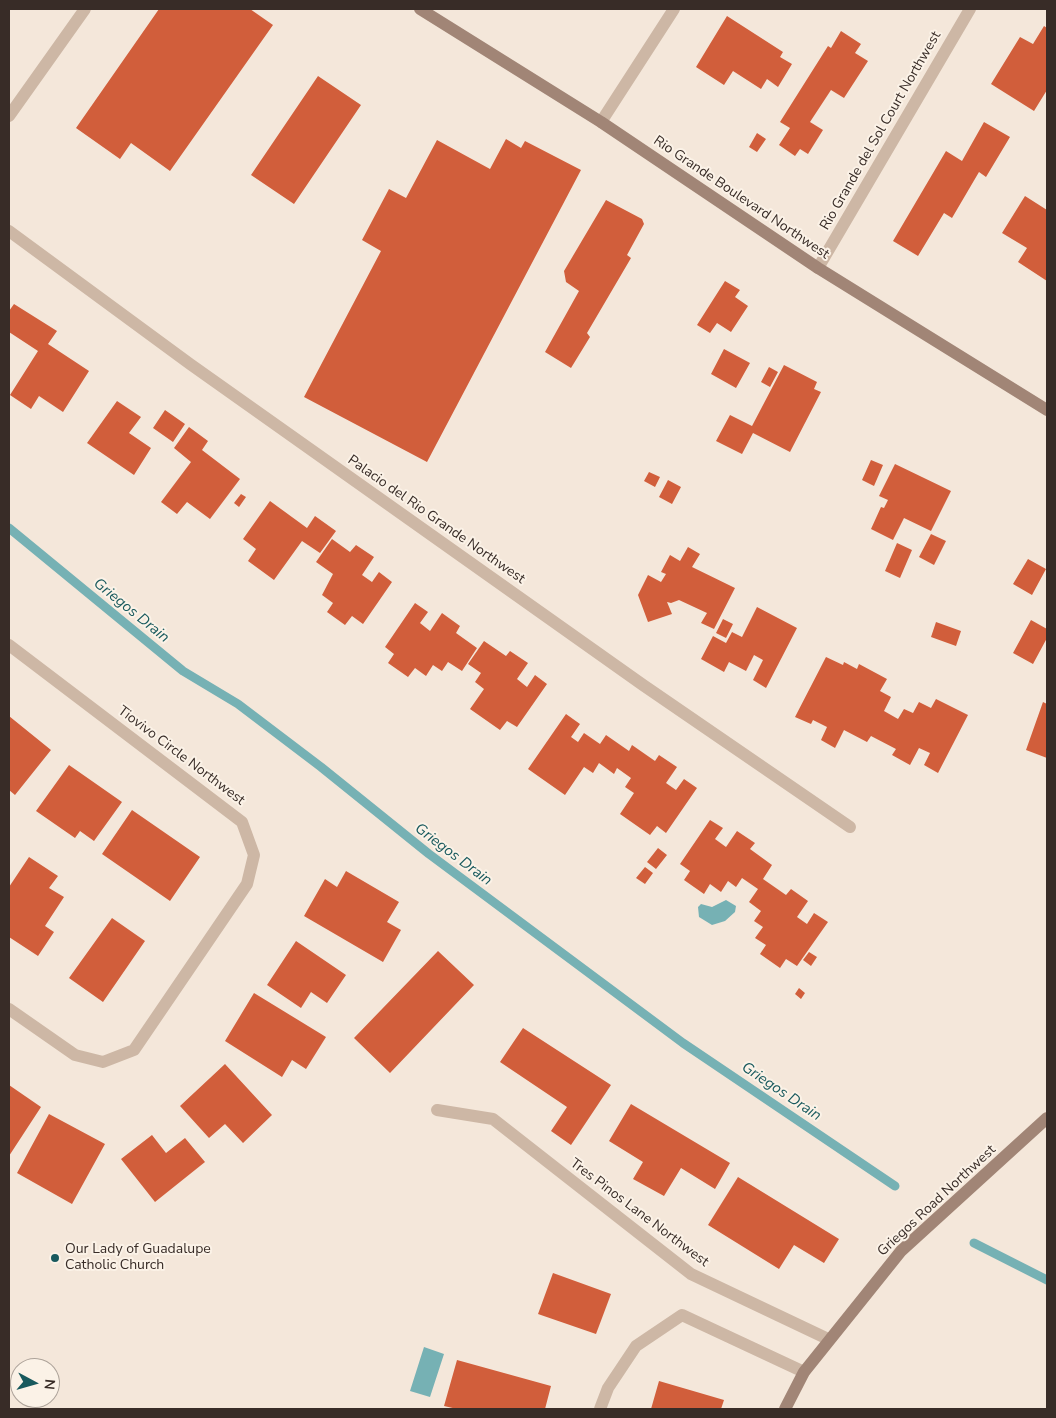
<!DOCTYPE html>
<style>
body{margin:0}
#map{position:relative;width:1056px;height:1418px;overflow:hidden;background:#f4e7da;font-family:"Nunito Sans",sans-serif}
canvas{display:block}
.frame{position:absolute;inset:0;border:10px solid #382c27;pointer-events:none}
.north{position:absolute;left:10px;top:1358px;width:50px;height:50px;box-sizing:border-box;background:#fbf2e7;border:1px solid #ada39a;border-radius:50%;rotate:96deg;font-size:14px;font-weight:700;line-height:20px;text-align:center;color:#382c27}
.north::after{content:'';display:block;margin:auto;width:18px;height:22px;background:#18595d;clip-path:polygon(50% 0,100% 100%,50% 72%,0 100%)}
</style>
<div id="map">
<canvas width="1056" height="1418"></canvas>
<div class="frame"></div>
<div class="north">N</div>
</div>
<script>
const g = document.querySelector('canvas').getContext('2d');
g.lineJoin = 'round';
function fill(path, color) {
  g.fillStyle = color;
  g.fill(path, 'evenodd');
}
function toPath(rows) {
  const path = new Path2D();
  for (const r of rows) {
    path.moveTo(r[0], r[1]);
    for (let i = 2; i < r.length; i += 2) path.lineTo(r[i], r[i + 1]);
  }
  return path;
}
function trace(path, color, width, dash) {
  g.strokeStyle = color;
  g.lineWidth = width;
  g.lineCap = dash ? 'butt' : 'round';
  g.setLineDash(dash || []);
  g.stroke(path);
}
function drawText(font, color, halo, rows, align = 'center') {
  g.font = font + ' "Nunito Sans",sans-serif';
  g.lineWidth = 4;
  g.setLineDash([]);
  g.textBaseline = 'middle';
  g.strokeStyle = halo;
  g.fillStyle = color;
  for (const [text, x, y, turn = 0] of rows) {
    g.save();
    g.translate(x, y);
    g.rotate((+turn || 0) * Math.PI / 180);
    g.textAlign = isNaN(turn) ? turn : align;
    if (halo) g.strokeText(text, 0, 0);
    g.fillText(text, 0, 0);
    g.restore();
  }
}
fill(toPath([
 [726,900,736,906,735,912,725,921,712,925,699,917,698,907,701,904,712,907],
 [424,1347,444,1354,430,1397,410,1391]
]), '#76b1b4');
trace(toPath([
 [9,528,183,671,238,704,321,767,429,854,683,1043,895,1186],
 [974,1243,1047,1280]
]), '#76b1b4', 9);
fill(toPath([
 [159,9,250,9,273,25,170,171,131,143,120,159,76,128],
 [727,16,783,52,780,57,792,64,778,87,767,79,761,89,733,71,724,85,696,67],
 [1044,26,1047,28,1047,90,1034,111,991,84,1020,37,1033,44],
 [841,31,861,44,855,53,868,61,844,98,831,90,810,122,823,130,808,154,800,149,795,156,779,145,790,128,780,122,828,46,831,48],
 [318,76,361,105,294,204,251,175],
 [984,122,1010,137,986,177,979,172,952,218,944,213,918,256,893,241,946,151,962,161],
 [757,133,766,139,757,152,749,147],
 [506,139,521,148,525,141,581,170,427,462,304,397,381,251,362,240,389,189,406,198,437,140,490,169],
 [1025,196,1047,210,1047,281,1018,262,1027,248,1002,233],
 [606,200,642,219,644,224,627,255,631,258,587,333,590,337,571,368,545,352,579,291,566,282,564,271],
 [725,281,740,290,735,297,748,306,731,332,717,323,710,333,697,325],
 [14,304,57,331,48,344,89,371,63,412,39,396,31,409,10,395,38,351,9,332,9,311],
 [724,349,750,363,736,388,711,374],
 [784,365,817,382,814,389,821,392,790,452,753,433,742,454,716,441,730,415,752,426],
 [769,367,778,372,770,387,761,382],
 [117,401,141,417,129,433,151,448,134,475,87,443],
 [165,410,185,424,173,442,153,428],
 [189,427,208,441,202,450,240,479,210,519,187,502,177,514,161,502,191,462,174,448],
 [871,460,883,465,874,486,862,480],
 [895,464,951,491,931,531,904,518,893,540,871,529,881,507,884,508,888,500,879,496],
 [649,472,660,477,655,487,644,481],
 [668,480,681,487,672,504,659,497],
 [241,494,246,497,239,507,234,503],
 [270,501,307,528,315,516,336,531,320,553,302,541,274,580,248,561,256,549,243,539],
 [931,534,946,541,934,565,919,557],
 [332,539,350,552,356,545,374,557,362,575,372,582,379,572,392,582,363,624,352,616,345,625,327,612,333,603,322,595,333,574,316,562],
 [897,543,912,550,900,578,885,571],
 [688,547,700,554,692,567,735,588,714,629,701,623,707,613,679,600,671,603,667,602,672,614,648,622,638,595,648,575,661,582,666,574,661,572,670,555,680,561],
 [1028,559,1046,569,1032,595,1013,584],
 [415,603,428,612,420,623,430,631,442,613,460,626,456,633,477,648,462,671,448,662,442,671,433,665,426,676,415,668,408,677,388,663,394,654,385,647],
 [757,607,797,628,766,688,753,680,763,660,754,655,746,671,729,662,724,672,701,659,713,636,726,643,732,632,742,637],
 [723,619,733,624,726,638,716,633],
 [1031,620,1047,629,1047,638,1033,664,1013,653],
 [936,622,961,631,956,646,931,637],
 [484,641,506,656,510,651,528,663,517,679,527,687,535,675,547,684,517,727,507,721,500,730,470,709,484,689,475,682,481,673,468,664],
 [826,657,843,665,844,662,857,669,859,664,887,679,880,691,891,697,884,711,898,719,904,709,913,713,919,702,931,708,936,699,968,715,938,773,924,765,930,753,919,748,910,765,892,755,896,749,871,736,867,742,844,730,835,748,821,740,827,727,813,720,811,724,795,717],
 [1043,702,1047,704,1047,758,1026,750],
 [566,714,580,724,571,737,578,742,584,733,600,744,606,735,629,751,632,745,655,761,659,755,677,767,666,783,676,790,684,779,697,788,666,833,657,826,650,835,620,814,634,793,625,787,631,778,617,768,614,774,599,763,593,773,584,767,565,795,528,769],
 [9,716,51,750,15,795,9,790],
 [69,765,122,802,94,841,80,831,75,838,36,811],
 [132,810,200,857,170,901,102,854],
 [710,820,723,828,715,839,726,847,737,831,755,843,750,849,772,865,763,879,786,895,791,889,808,901,797,917,807,924,814,913,828,922,797,966,786,959,780,968,760,954,766,945,755,938,763,927,754,921,761,911,749,902,758,889,742,878,736,887,728,881,721,892,710,884,704,894,684,880,690,871,680,864],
 [658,848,667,855,656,869,647,862],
 [29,857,58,876,49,888,64,897,45,926,54,932,38,956,9,937,9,887],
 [645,867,653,873,645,884,636,878],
 [346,871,399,902,387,922,401,930,383,962,304,916,325,879,337,887],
 [112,918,145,941,103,1002,69,978],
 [296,941,346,975,327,1003,311,992,301,1008,267,985],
 [438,951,474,985,390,1073,354,1038],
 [809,952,817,957,811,966,803,960],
 [799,988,805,993,801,999,795,994],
 [254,993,326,1037,306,1069,292,1060,282,1077,225,1041],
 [523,1028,611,1085,571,1145,551,1131,567,1107,500,1062],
 [225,1064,272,1115,243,1143,225,1124,209,1138,180,1106],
 [9,1085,41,1107,9,1156],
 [631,1104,730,1163,715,1189,681,1168,664,1196,633,1179,643,1162,609,1141],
 [49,1114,105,1144,72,1204,17,1173],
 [152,1135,166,1153,185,1138,205,1162,155,1202,121,1159],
 [738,1177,839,1239,824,1263,794,1245,779,1269,708,1225],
 [553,1273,611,1294,596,1334,538,1314],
 [457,1360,551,1386,545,1409,457,1409,444,1406],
 [659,1381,724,1400,721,1409,651,1409]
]), '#d15e3b');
trace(toPath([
 [9,116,85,9],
 [601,122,674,9],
 [9,231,190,364,643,685,850,827],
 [818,268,970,9],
 [9,645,242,822,254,855,247,884,134,1050,103,1062,75,1055,9,1009],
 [437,1110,493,1119,691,1274,828,1339],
 [600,1409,608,1388,636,1346,682,1315,804,1372]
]), '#cdb7a5', 12);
trace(toPath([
 [420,9,601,122,818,268,1047,410],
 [785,1409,804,1372,901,1251,1047,1118]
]), '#a18576', 12);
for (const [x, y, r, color] of [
 [55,1258,5,"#18595d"]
]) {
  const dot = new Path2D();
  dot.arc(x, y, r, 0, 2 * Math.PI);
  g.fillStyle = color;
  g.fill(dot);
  trace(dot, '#fbf2e7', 2);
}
drawText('14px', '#382c27', '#fbf2e7', [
 ["Rio Grande del Sol Court Northwest",881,131,-60],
 ["Rio Grande Boulevard Northwest",741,198,34],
 ["Palacio del Rio Grande Northwest",436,520,35],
 ["Tiovivo Circle Northwest",181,756,37],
 ["Griegos Road Northwest",937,1201,-43],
 ["Tres Pinos Lane Northwest",639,1213,37]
]);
drawText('14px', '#382c27', '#fbf2e7', [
 ["Our Lady of Guadalupe",65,1250],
 ["Catholic Church",65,1266]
], 'left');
drawText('italic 15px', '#18595d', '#fbf2e7', [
 ["Griegos Drain",131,611,39],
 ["Griegos Drain",453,855,37],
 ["Griegos Drain",781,1092,34]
]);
</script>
